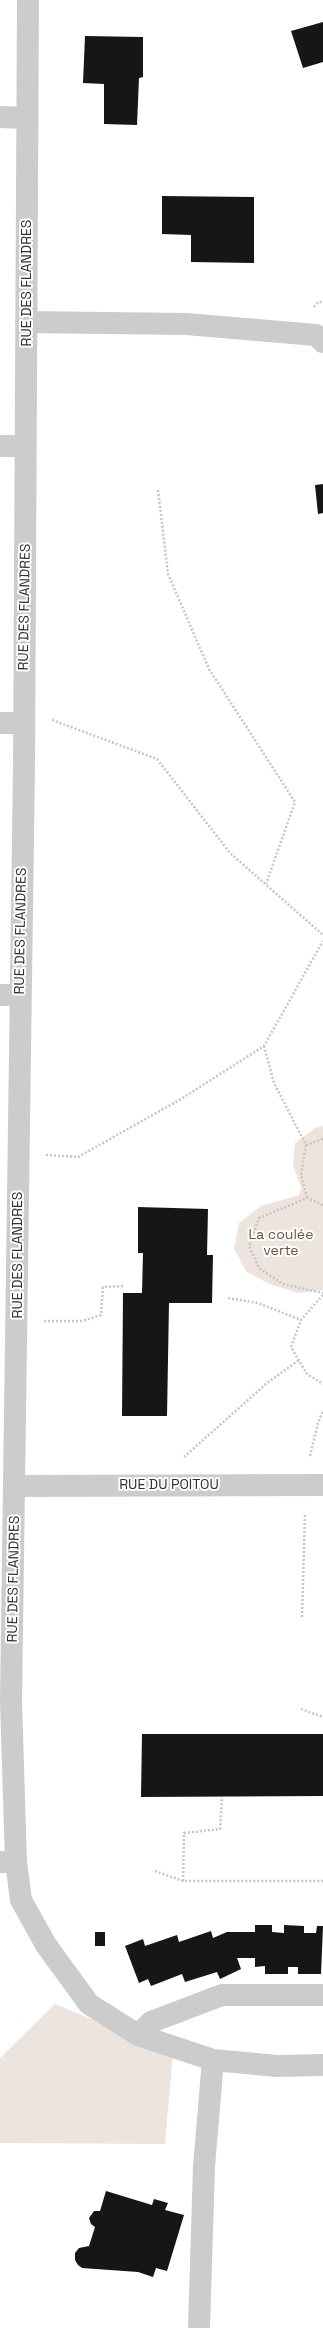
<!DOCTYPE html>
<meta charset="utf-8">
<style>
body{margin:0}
canvas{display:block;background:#fff}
</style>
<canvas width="323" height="2328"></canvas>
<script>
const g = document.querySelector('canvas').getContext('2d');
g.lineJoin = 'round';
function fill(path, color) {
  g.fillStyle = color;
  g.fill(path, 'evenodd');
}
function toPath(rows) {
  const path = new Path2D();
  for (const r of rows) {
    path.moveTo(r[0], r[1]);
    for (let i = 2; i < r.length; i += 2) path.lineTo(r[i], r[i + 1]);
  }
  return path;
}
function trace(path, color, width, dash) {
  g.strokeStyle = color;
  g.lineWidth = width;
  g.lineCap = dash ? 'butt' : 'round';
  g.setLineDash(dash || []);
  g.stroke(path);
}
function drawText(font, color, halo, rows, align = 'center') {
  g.font = font + ' "Space Grotesk",sans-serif';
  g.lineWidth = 4;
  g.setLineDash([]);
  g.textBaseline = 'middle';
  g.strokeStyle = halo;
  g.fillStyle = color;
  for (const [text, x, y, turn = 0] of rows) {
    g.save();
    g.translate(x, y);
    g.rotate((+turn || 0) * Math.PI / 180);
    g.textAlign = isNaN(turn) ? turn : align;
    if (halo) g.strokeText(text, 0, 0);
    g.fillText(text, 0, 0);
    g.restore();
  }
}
fill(toPath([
 [323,1126,323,1290,298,1293,269,1284,246,1271,234,1249,239,1223,261,1206,299,1195,301,1187,293,1165,295,1143,315,1128],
 [55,2004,173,2053,165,2144,0,2143,0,2058]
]), '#ece4dd');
fill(toPath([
 [323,22,323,62,303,68,291,31],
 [85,36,143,37,143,77,139,78,137,125,104,124,104,84,83,83],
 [162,196,254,197,254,263,191,262,191,235,162,234],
 [323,484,323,513,318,514,315,485],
 [138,1207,208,1209,207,1255,213,1255,212,1303,169,1303,167,1416,122,1416,123,1293,142,1293,143,1253,138,1253],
 [142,1734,323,1734,323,1796,141,1797],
 [255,1925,272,1925,272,1932,284,1933,284,1925,304,1926,304,1933,316,1933,317,1926,323,1926,321,1974,298,1974,298,1967,288,1967,288,1974,265,1974,265,1966,255,1967,255,1958,237,1958,241,1969,220,1979,217,1972,185,1982,182,1974,151,1986,148,1979,139,1983,125,1946,143,1939,145,1946,177,1935,179,1942,211,1931,213,1938,227,1932,255,1932],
 [95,1932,105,1932,105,1946,95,1946],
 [106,2191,152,2205,154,2199,168,2203,165,2210,184,2215,167,2271,156,2268,153,2277,138,2272,82,2268,78,2265,75,2260,75,2253,79,2248,89,2246,95,2227,91,2224,89,2218,94,2211,100,2211]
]), '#161616');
trace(toPath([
 [314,307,318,302,323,302],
 [158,490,168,574,209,669,295,802,266,884],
 [52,720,157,759,230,853,323,935],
 [264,1046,274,1083,306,1145,301,1175,307,1198],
 [306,1145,323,1139],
 [46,1155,78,1157,181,1099,264,1046,323,941],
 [323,1205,307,1198,259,1218,249,1246,259,1268,283,1284,323,1293],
 [323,1295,301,1320,291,1347,307,1374,323,1384],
 [228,1298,258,1303,301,1320],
 [44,1321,82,1321,101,1315,103,1287,124,1286],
 [310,1456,318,1423,323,1411],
 [184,1457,267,1383,299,1360],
 [302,1617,305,1513],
 [301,1709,323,1717],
 [155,1871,183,1881,323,1881],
 [183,1881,184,1833,220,1829,222,1797]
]), '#c6c6c6', 2.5, [2, 2]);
trace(toPath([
 [0,117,27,118],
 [26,322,186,324,316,335,323,342],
 [0,446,25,446],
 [0,723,23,723],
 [0,995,20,995],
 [16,1486,323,1485],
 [0,1862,16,1862,21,1900,46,1945,89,2004,138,2035,213,2060,277,2066,323,2065],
 [16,1862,11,1701,24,765,28,0],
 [138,2035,151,2022,222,1995,323,1995],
 [199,2328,204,2166,213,2060]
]), '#ccc', 22);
drawText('14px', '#2f2f2f', '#fff', [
 ["RUE DES FLANDRES",27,283,-90],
 ["RUE DES FLANDRES",25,607,-89],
 ["RUE DES FLANDRES",21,931,-89],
 ["RUE DES FLANDRES",18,1255,-90],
 ["RUE DU POITOU",169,1485],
 ["RUE DES FLANDRES",14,1579,-89]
]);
drawText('14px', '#6a553d', '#fff', [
 ["La coulée",281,1235],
 ["verte",281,1251]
]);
</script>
